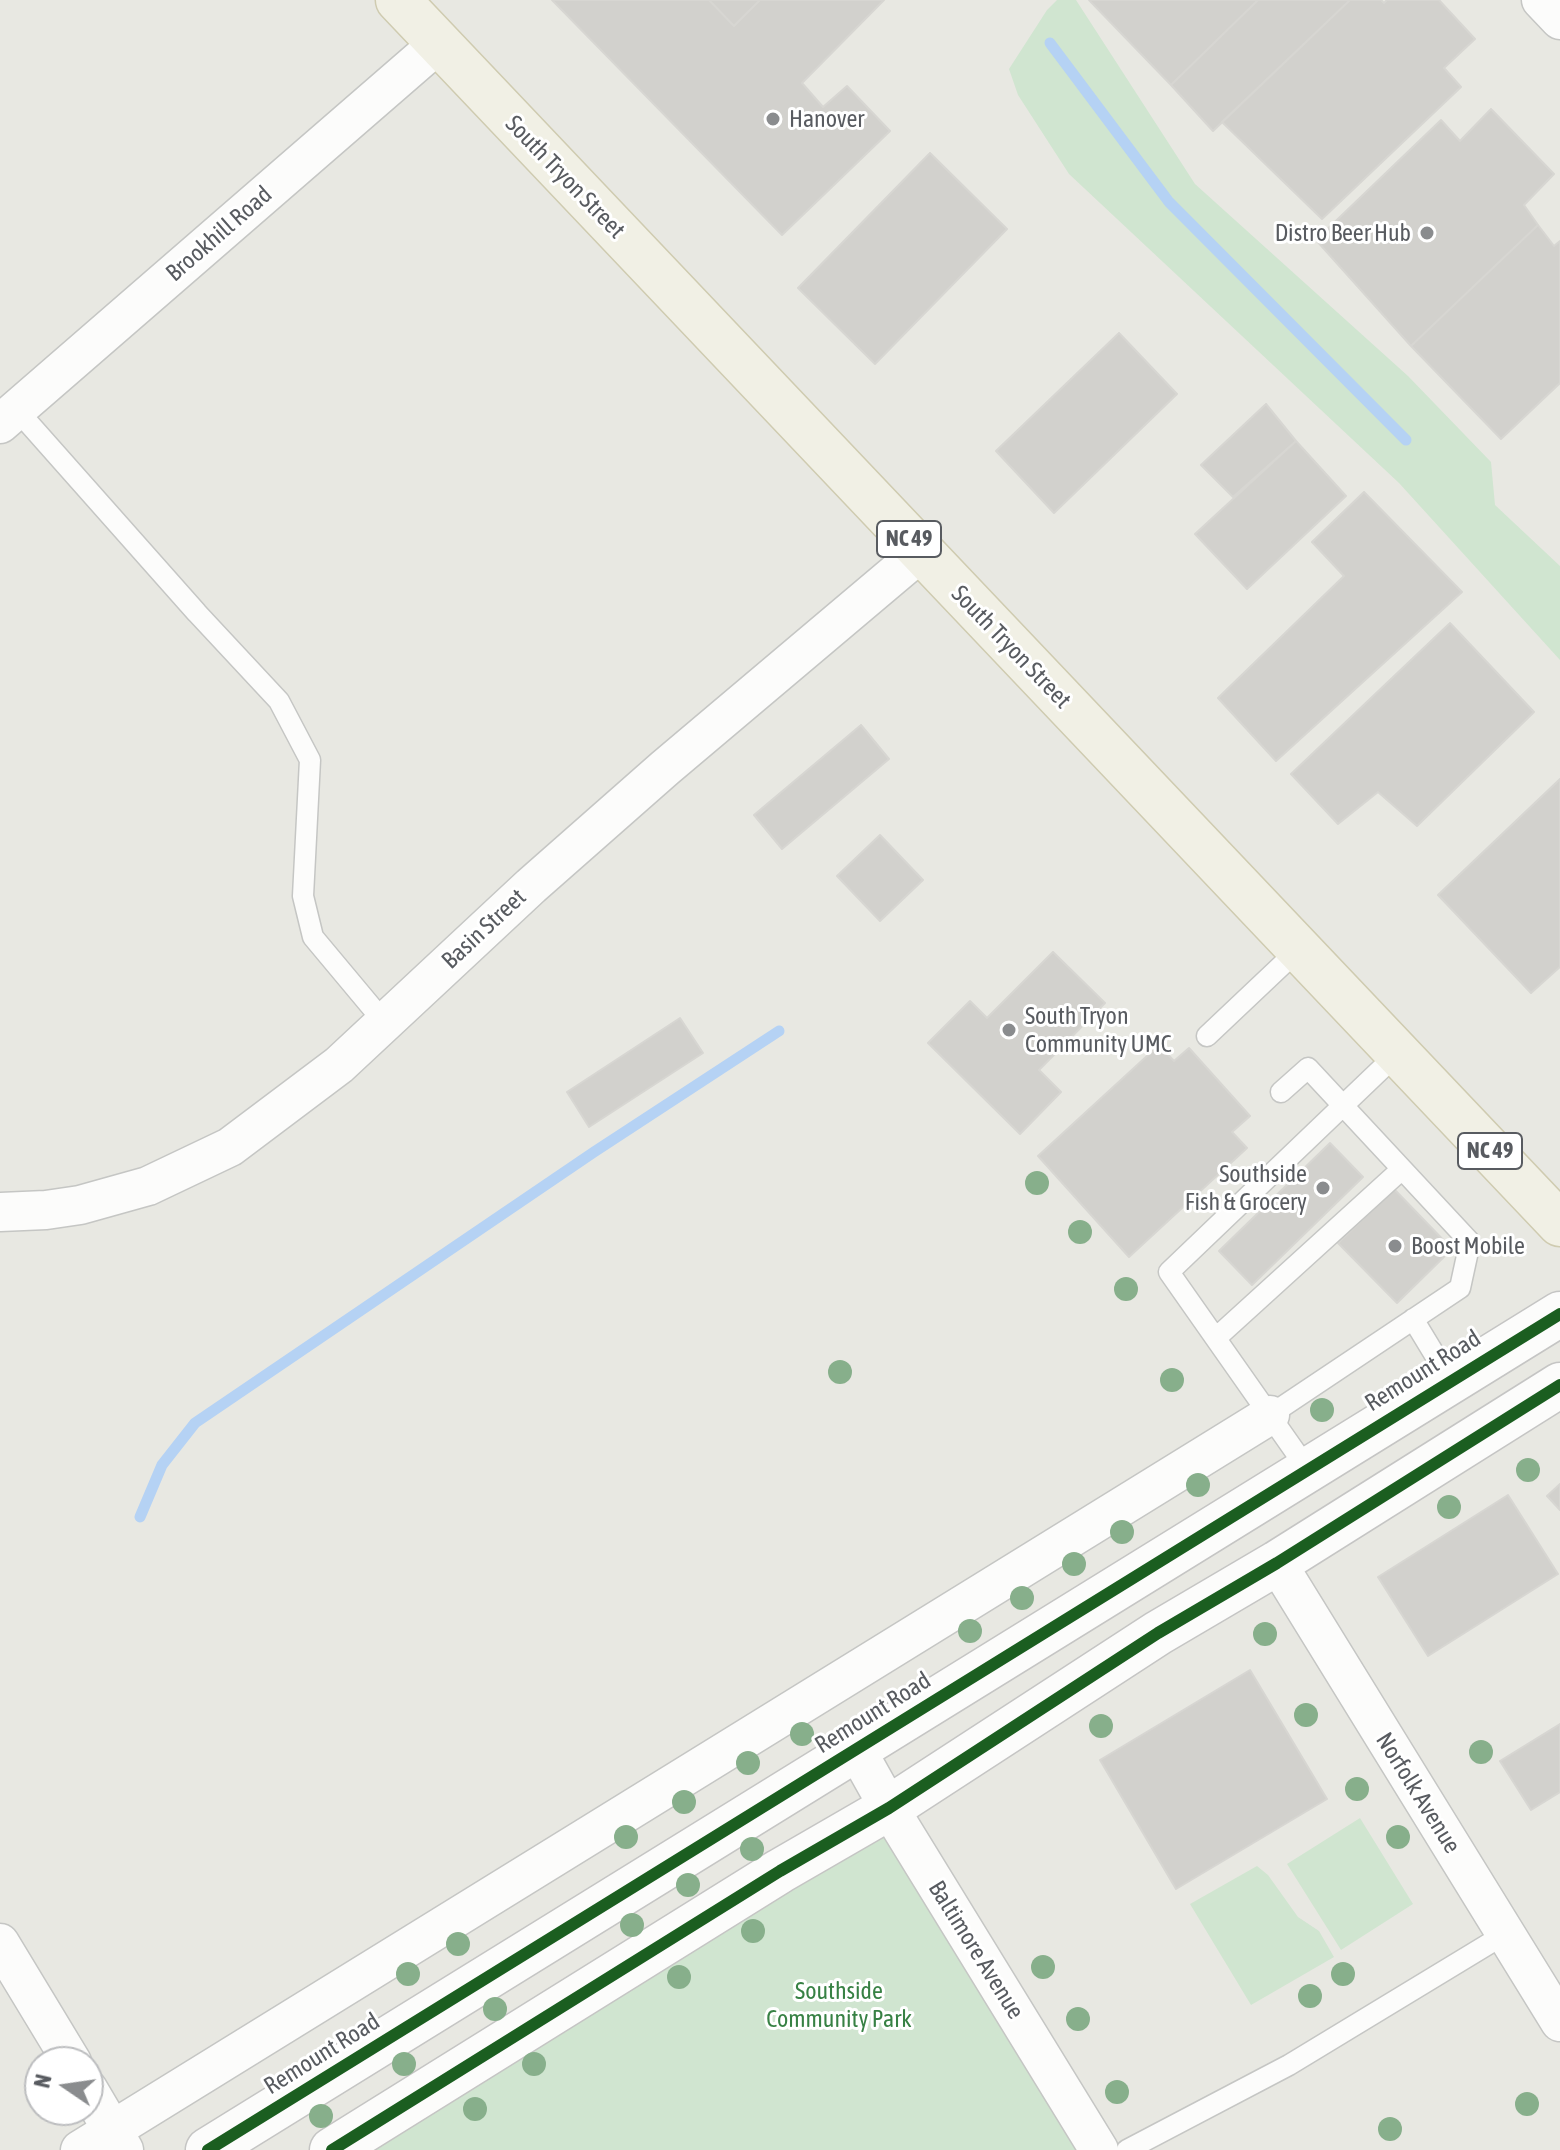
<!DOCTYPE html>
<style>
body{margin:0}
#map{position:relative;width:1560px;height:2150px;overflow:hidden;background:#e8e8e2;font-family:"Asap Condensed",sans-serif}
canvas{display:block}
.north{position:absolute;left:24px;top:2046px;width:80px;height:80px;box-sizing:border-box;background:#fff;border:2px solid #bcbdbf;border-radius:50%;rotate:283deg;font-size:22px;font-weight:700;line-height:32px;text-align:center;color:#585b60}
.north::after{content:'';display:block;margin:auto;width:28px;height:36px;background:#8a8c8e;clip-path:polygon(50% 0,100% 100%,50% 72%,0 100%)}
</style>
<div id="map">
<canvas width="1560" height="2150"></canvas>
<div class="north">N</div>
</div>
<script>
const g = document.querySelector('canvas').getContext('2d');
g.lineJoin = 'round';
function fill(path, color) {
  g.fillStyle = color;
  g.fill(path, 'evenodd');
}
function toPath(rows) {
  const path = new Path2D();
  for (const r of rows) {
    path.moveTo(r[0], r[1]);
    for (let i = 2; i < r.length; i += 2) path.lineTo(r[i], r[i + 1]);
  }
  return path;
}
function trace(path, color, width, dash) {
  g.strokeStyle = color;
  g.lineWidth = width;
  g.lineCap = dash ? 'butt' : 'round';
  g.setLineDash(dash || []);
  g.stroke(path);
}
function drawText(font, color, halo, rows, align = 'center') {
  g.font = font + ' "Asap Condensed",sans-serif';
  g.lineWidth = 6;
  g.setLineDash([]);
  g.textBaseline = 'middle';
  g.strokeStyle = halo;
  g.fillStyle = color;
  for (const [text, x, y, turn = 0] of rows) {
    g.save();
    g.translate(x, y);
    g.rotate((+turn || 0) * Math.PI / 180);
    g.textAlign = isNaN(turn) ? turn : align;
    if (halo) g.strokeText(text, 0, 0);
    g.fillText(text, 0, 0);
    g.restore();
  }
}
fill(toPath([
 [1057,0,1076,0,1195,184,1408,376,1491,462,1495,505,1560,566,1560,660,1399,483,1069,174,1018,95,1009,69,1047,10],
 [889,1808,1099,2150,332,2150],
 [1360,1818,1413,1904,1341,1950,1287,1864],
 [1257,1866,1268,1875,1298,1917,1319,1931,1334,1957,1251,2005,1190,1904]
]), '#d0e5d0');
trace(toPath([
 [1050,43,1169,202,1406,440],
 [140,1517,162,1465,195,1423,594,1152,779,1031]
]), '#b5d2f4', 11);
const building = toPath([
 [552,0,709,0,734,26,760,0,884,0,802,83,823,107,847,86,890,131,782,235,552,0],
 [709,0,760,0,734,26,709,0],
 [1089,0,1258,0,1171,85,1089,0],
 [1258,0,1350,0,1213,131,1171,85,1258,0],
 [1350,0,1381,0,1384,3,1387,0,1439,0,1475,39,1444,68,1461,87,1322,219,1222,122,1350,0],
 [1491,109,1554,174,1524,205,1538,225,1411,346,1316,240,1441,120,1460,141,1491,109],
 [930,153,1007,229,875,364,798,288,930,153],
 [1538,225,1554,246,1560,241,1560,383,1501,439,1411,346,1538,225],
 [1119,333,1177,394,1054,513,996,451,1119,333],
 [1266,404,1296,441,1233,497,1201,465,1266,404],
 [1296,441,1346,496,1247,589,1195,534,1296,441],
 [1364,492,1462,592,1276,761,1218,698,1344,576,1312,542,1364,492],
 [1450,623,1534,712,1417,826,1378,792,1338,824,1291,774,1450,623],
 [861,725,889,759,782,849,754,815,861,725],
 [1560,779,1560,967,1531,993,1438,895,1560,779],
 [880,835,923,880,880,921,837,876,880,835],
 [1053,952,1105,1003,1039,1070,1061,1092,1020,1134,928,1043,970,1001,987,1018,1053,952],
 [680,1018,703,1053,589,1127,567,1092,680,1018],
 [1159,1045,1174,1061,1189,1048,1250,1116,1232,1132,1247,1148,1129,1257,1038,1156,1159,1045],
 [1330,1143,1363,1177,1252,1285,1219,1251,1330,1143],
 [1394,1189,1452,1249,1397,1303,1338,1243,1394,1189],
 [1560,1484,1560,1510,1547,1496,1560,1484],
 [1508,1495,1558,1574,1428,1656,1378,1577,1508,1495],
 [1250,1670,1327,1799,1176,1889,1100,1760,1250,1670],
 [1560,1724,1560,1792,1531,1810,1500,1761,1560,1724]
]);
fill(building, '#d2d1cd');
trace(building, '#d7d6d2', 2);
const lane = toPath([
 [17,410,197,613,279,701,310,760,303,896,313,937,384,1022],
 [1207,1036,1299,949],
 [1413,1319,1450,1380],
 [1216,1338,1402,1169],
 [1270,1415,1460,1288,1470,1242,1308,1068,1281,1092],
 [1308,1470,1169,1272,1398,1053],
 [1127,2150,1289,2065,1505,1934]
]);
const street = toPath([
 [1541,0,1560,20],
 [0,424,438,44],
 [0,1212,46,1210,80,1205,148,1186,230,1147,339,1065,531,886,665,768,921,552],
 [1277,1563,1560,2022],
 [856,1749,889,1808,1099,2150],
 [0,1943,72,2062],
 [88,2089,124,2150],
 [80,2150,1270,1415]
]);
const secondary = toPath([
 [208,2150,1560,1314],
 [332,2150,780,1871,889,1808,1158,1633,1277,1563,1560,1385]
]);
const primary = toPath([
 [398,0,1560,1224]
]);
trace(lane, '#c5c6c4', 23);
trace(street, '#c5c6c4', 41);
trace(secondary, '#c5c5c4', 47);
trace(primary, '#cfcbb0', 47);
trace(lane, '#fcfcfb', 20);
trace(street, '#fcfcfb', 38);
trace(secondary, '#fcfcfb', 44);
trace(primary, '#f1f0e5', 44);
trace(toPath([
 [208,2150,1560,1314],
 [332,2150,780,1871,889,1808,1158,1633,1277,1563,1560,1385]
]), '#1b5e20', 12);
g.fillStyle = '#87af8b';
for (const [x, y] of [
 [1037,1183],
 [1080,1232],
 [1126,1289],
 [840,1372],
 [1172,1380],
 [1322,1410],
 [1528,1470],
 [1198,1485],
 [1449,1507],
 [1122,1532],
 [1074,1564],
 [1022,1598],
 [970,1631],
 [1265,1634],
 [1306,1715],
 [1101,1726],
 [802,1734],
 [1481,1752],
 [748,1763],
 [1357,1789],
 [684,1802],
 [626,1837],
 [1398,1837],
 [752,1849],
 [688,1885],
 [632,1925],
 [753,1931],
 [458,1944],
 [1043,1967],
 [408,1974],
 [1343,1974],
 [679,1977],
 [1310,1996],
 [495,2009],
 [1078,2019],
 [404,2064],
 [534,2064],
 [1117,2092],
 [1527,2104],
 [475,2109],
 [321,2116],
 [1390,2129]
]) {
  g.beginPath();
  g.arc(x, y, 12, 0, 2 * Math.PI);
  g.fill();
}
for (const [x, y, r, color] of [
 [773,119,8,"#8a8c8e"],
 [1427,233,8,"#8a8c8e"],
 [1009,1030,8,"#8a8c8e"],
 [1323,1188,8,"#8a8c8e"],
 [1395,1246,8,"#8a8c8e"]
]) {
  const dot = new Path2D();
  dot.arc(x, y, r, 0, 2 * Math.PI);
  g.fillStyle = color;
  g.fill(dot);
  trace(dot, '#fff', 3);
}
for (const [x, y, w] of [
 [909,539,64],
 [1490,1151,64]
]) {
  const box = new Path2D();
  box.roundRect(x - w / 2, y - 18, w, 36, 6);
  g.fillStyle = '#fff';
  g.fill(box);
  trace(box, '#585b60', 2);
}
drawText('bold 22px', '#585b60', null, [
 ["NC 49",909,539],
 ["NC 49",1490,1151]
]);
drawText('24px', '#585b60', '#fff', [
 ["Hanover",789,119],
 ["Distro Beer Hub",1411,233,"right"],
 ["South Tryon",1025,1016],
 ["Community UMC",1025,1044],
 ["Southside",1307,1174,"right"],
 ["Fish & Grocery",1307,1202,"right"],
 ["Boost Mobile",1411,1246]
], 'left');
drawText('24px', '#585b60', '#fff', [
 ["South Tryon Street",565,177,46],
 ["Brookhill Road",219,234,-41],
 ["South Tryon Street",1011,647,46],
 ["Basin Street",484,929,-43],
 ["Remount Road",1423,1371,-32],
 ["Remount Road",873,1713,-32],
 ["Norfolk Avenue",1418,1793,58],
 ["Baltimore Avenue",976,1950,58],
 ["Remount Road",322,2054,-32]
]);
drawText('24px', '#378144', '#fff', [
 ["Southside",839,1991],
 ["Community Park",839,2019]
]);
</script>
